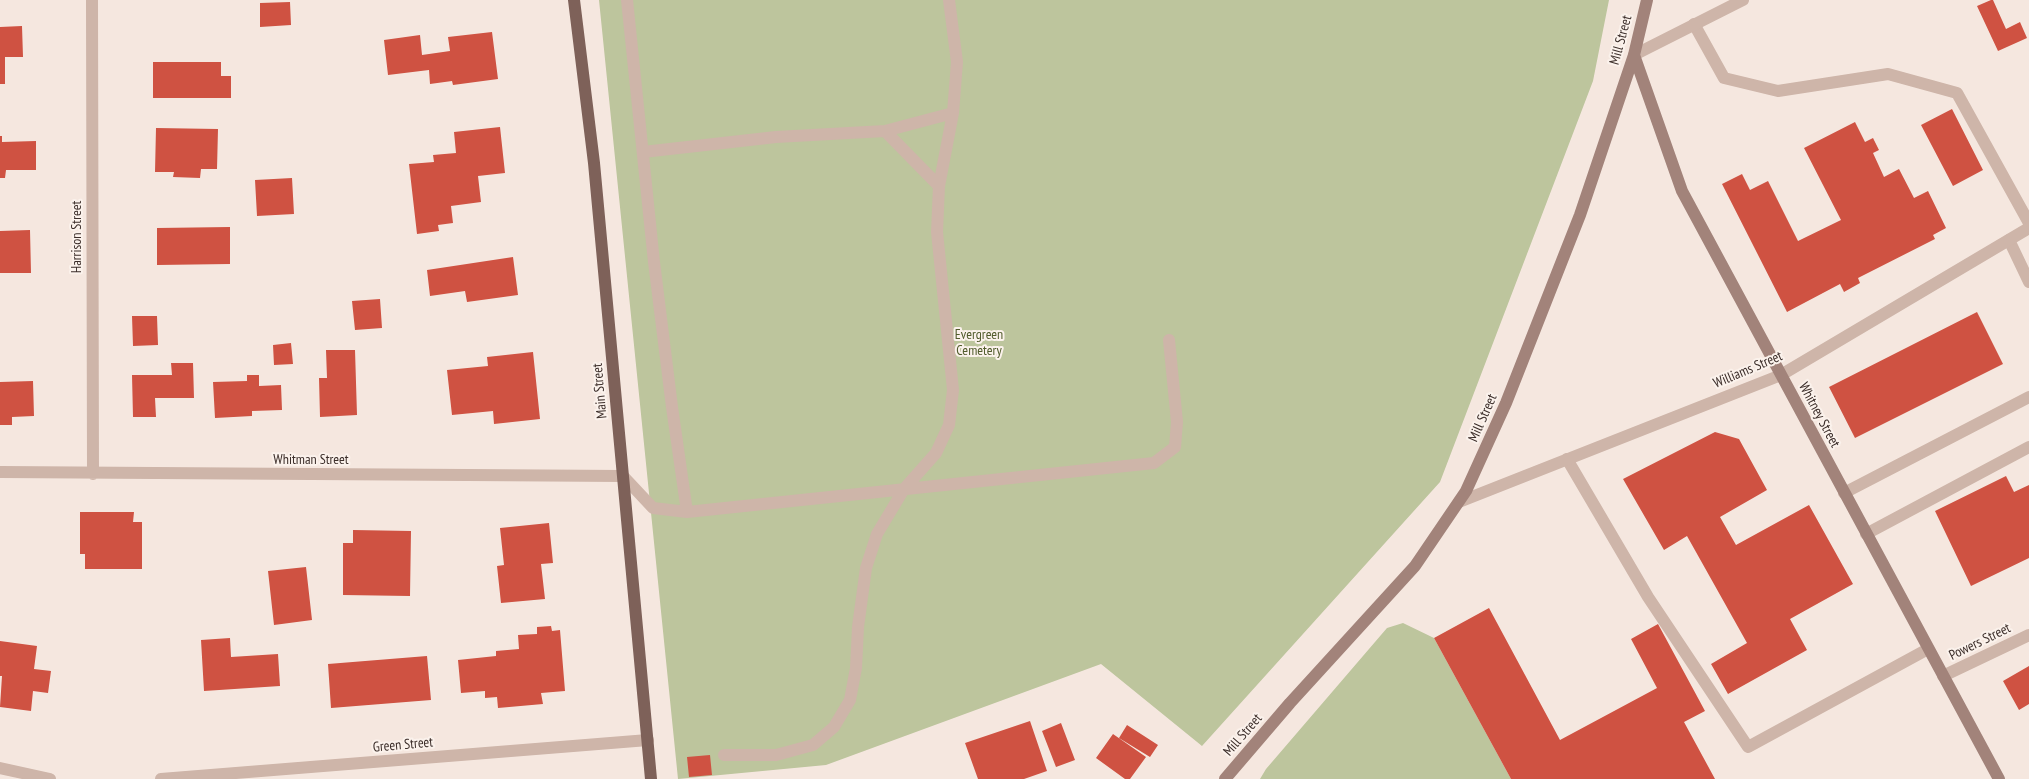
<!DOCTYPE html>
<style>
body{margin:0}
canvas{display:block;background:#f5e7df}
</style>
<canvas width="2029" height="779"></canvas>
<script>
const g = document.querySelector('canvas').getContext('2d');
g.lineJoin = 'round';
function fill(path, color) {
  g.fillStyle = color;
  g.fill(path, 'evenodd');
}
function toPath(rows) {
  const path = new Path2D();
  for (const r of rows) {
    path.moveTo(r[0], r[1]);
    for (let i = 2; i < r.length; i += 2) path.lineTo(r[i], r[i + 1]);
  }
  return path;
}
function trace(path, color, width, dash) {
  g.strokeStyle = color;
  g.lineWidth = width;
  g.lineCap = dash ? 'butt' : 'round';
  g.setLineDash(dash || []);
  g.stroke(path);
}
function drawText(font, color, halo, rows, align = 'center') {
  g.font = font + ' "PT Sans Narrow",sans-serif';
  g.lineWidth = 4;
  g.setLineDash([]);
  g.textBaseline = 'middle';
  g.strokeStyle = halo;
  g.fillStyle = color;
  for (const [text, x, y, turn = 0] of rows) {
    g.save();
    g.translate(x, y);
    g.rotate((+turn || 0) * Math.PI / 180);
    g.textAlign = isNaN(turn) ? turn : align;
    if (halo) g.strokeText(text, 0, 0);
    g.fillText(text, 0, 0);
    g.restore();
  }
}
fill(toPath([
 [599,0,1609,0,1593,81,1440,482,1202,746,1101,664,826,765,678,779],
 [1403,623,1434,638,1511,779,1260,779,1266,769,1387,628]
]), '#bdc59d');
fill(toPath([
 [1991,0,1993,0,2006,29,2020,22,2027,38,1998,51,1977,6],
 [290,2,291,25,260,27,260,3],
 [22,26,23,57,5,57,5,84,0,84,0,27],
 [492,32,498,79,453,85,452,81,430,84,429,70,388,75,384,40,420,35,422,55,450,51,448,37],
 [153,62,221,62,221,76,231,76,231,98,153,98],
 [1952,109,1983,170,1953,186,1921,125],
 [1855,122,1865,142,1873,138,1879,150,1873,153,1884,177,1899,169,1914,198,1928,191,1946,228,1933,235,1935,239,1858,278,1860,283,1844,292,1840,284,1787,312,1722,184,1742,174,1750,190,1768,181,1798,241,1841,220,1804,148],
 [500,127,505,173,478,176,481,202,451,206,453,223,438,225,439,231,417,234,409,164,434,162,433,155,456,153,454,132],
 [156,128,218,129,217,169,201,169,200,178,173,177,174,172,155,172],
 [0,136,2,136,2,142,36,141,36,170,6,170,5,178,0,178],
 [292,178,294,214,257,216,255,180],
 [230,227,230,264,157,265,157,228],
 [30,230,31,273,0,273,0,231],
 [513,257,518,295,467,302,465,291,430,296,427,270],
 [380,299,382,328,355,330,352,301],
 [1977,312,2003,364,1855,438,1829,387],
 [132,316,157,316,158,345,133,346],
 [291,343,293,364,274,365,273,345],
 [326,350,355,350,357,415,320,417,319,378,327,378],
 [533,352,540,419,494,424,493,411,452,415,447,370,488,366,487,357],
 [171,363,193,363,194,398,155,398,156,417,133,417,132,375,172,375],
 [247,375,259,375,259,386,281,385,282,410,252,411,252,416,215,418,213,382,247,381],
 [33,381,34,416,12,417,12,425,0,425,0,382],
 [1715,432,1739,439,1767,490,1720,517,1736,545,1809,505,1853,584,1790,619,1807,650,1728,694,1711,664,1747,643,1687,536,1664,550,1623,479],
 [2006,476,2014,492,2029,485,2029,558,1971,586,1935,511],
 [80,512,134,512,133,522,142,522,142,569,85,569,85,554,80,554],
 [549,523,553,563,541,564,545,599,501,603,497,566,504,565,500,528],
 [353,530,411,531,410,596,343,595,343,543,353,543],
 [306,567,312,620,274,625,268,571],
 [1489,608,1560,740,1657,688,1631,639,1658,624,1705,711,1684,722,1715,779,1511,779,1434,638],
 [551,626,552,631,560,630,565,691,541,693,543,704,498,708,497,697,485,698,485,691,461,693,458,660,496,656,496,651,519,649,518,635,537,634,537,627],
 [230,638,231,657,278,654,280,686,204,691,201,640],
 [0,641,37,646,34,669,51,671,48,693,33,691,31,711,0,707,2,676,0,676],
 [427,656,431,700,331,708,328,664],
 [2029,666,2029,704,2019,710,2003,681],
 [1030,721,1047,771,1024,779,978,779,965,743],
 [1061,723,1075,760,1056,767,1042,731],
 [1127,725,1158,745,1150,757,1119,738],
 [1113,734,1146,757,1130,779,1125,779,1096,758],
 [710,755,712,775,689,777,687,757]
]), '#cf5242');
trace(toPath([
 [627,0,654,262,672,407,687,512],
 [1694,24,1724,78,1778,91,1888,74,1957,93,2029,223],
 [885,131,953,113],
 [643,152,776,137,885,131,939,186],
 [2009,240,2029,282],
 [1567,459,1648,597,1748,747,1928,649],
 [623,476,653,508,687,512,1154,463,1175,447,1177,422,1169,340],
 [1844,493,2029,397],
 [1866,534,2029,447],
 [724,755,776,755,813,745,834,727,850,700,856,668,858,627,866,568,877,534,904,489,936,453,949,425,953,390,937,232,939,186,953,113,957,62,949,0]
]), '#ceb5a9', 12);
trace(toPath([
 [92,0,93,474],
 [1634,55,1743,0],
 [0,472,623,476],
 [1459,502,1781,375,2029,228],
 [1943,676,2029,635],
 [0,768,50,779],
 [161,779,648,740]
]), '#ceb5a9', 12);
trace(toPath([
 [1634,55,1682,191,1999,779],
 [1225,779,1290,703,1415,566,1466,491,1506,403,1580,215,1634,55,1647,0]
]), '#a2837a', 12);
trace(toPath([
 [574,0,594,163,651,779]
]), '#7e6159', 12);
drawText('14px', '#3b2d29', '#fbf2ec', [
 ["Mill Street",1621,40,-75],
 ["Harrison Street",77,237,-90],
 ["Williams Street",1748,370,-23],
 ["Main Street",600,391,-95],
 ["Whitney Street",1819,415,62],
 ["Mill Street",1483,418,-66],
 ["Whitman Street",311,460],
 ["Powers Street",1980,642,-26],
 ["Mill Street",1243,735,-49],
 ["Green Street",403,745,-5]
]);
drawText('14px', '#505b2b', '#fbf2ec', [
 ["Evergreen",979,335],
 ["Cemetery",979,351]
]);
</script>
